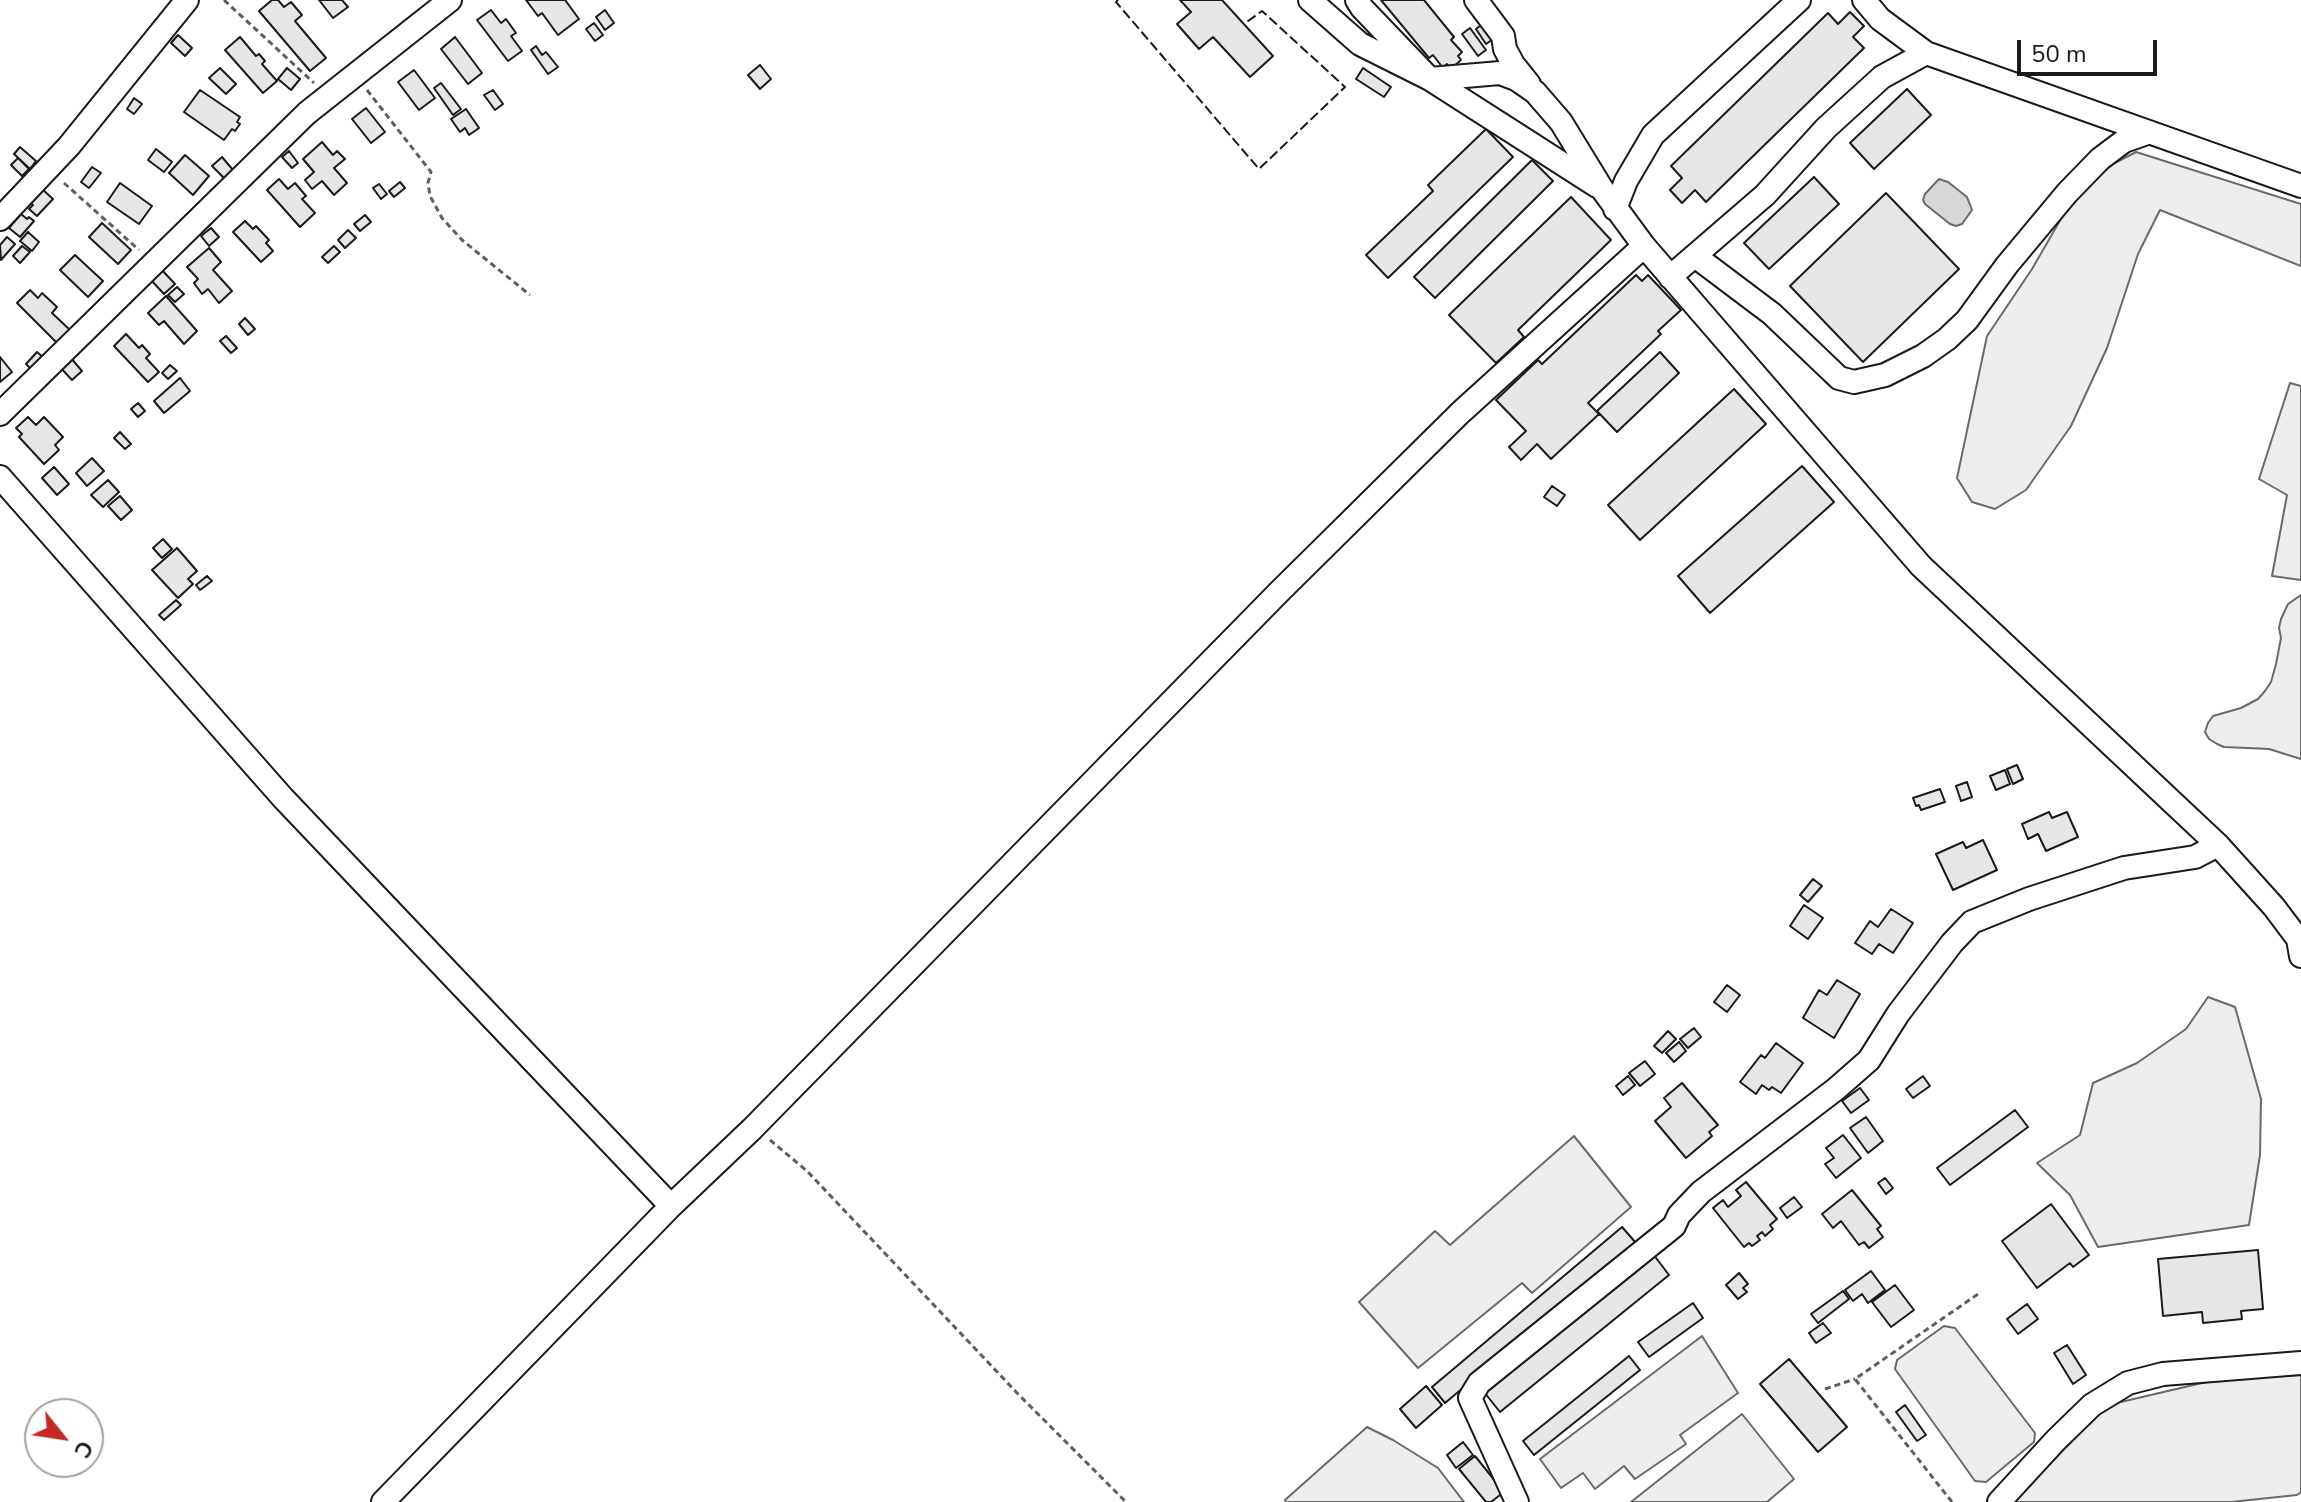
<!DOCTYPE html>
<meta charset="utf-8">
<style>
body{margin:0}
#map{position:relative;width:2301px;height:1502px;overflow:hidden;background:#fff;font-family:"Nunito Sans",sans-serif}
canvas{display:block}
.north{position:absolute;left:24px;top:1398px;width:80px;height:80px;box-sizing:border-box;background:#fff;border:2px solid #a3a3a3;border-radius:50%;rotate:120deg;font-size:22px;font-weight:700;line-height:32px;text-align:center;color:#1a1a1a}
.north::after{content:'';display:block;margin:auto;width:28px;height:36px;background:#c62828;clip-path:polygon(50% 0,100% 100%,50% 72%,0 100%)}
.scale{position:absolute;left:2017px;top:40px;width:140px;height:36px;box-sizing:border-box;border:4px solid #1a1a1a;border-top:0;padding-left:10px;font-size:24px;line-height:28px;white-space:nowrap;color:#1a1a1a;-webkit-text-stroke:6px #fff;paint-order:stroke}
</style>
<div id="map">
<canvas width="2301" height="1502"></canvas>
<div class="north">С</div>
<div class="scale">50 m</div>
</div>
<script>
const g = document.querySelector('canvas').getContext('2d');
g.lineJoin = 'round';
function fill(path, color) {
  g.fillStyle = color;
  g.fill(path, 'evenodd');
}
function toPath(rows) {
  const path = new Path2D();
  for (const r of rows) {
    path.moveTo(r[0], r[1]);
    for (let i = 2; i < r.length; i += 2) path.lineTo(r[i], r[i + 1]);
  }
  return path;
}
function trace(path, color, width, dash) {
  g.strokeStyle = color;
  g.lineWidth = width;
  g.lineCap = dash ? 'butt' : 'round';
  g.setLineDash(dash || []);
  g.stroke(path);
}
const built = toPath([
 [2136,152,2301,204,2301,266,2160,210,2138,254,2107,348,2071,426,2026,490,1995,509,1972,502,1957,478,1987,336,2032,269,2084,179,2136,152],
 [2290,383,2301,386,2301,580,2272,576,2287,495,2259,479,2290,383],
 [2301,595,2301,759,2269,749,2224,747,2217,744,2209,739,2205,732,2208,723,2213,716,2241,708,2258,699,2265,691,2271,682,2276,664,2281,638,2279,628,2281,619,2288,604,2301,595],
 [2208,997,2235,1007,2261,1099,2260,1155,2249,1225,2098,1247,2070,1195,2037,1163,2080,1135,2093,1083,2137,1063,2186,1029,2208,997],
 [1574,1136,1631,1207,1532,1293,1522,1283,1418,1368,1359,1302,1435,1231,1450,1245,1574,1136],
 [1944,1326,1955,1328,2035,1433,2034,1442,1986,1482,1975,1481,1895,1369,1897,1360,1944,1326],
 [1702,1336,1738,1393,1680,1435,1686,1444,1635,1479,1624,1466,1595,1489,1583,1473,1561,1488,1540,1459,1702,1336],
 [2301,1375,2301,1492,2297,1495,2231,1502,2012,1502,2108,1405,2219,1379,2301,1375],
 [1742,1414,1794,1479,1767,1502,1631,1502,1742,1414],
 [1367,1427,1393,1440,1438,1468,1464,1502,1286,1502,1285,1500,1367,1427]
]);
fill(built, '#ededed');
trace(built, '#6a6a6a', 2);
const water = toPath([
 [1939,179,1948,182,1967,197,1972,210,1962,224,1956,226,1950,224,1925,204,1923,200,1925,194,1939,179]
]);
fill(water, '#d7d7d7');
trace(water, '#6a6a6a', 2);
const building = toPath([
 [272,0,278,0,284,7,291,2,302,15,295,21,326,58,310,71,259,11,272,0],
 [319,0,342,0,348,7,333,18,319,0],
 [526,0,565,0,579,19,558,35,542,13,538,16,526,0],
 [1180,0,1222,0,1273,56,1250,77,1213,37,1199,49,1177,24,1191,12,1180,0],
 [1381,0,1424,0,1454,37,1451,40,1462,52,1458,56,1461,60,1451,69,1447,64,1443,68,1433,55,1429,58,1381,0],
 [491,10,501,23,506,19,516,33,511,36,522,51,508,61,477,20,491,10],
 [605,10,614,23,605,30,596,17,605,10],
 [1850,12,1864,26,1853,37,1864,48,1706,202,1695,190,1682,203,1670,190,1682,178,1671,166,1828,13,1838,24,1850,12],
 [1485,22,1496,37,1486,44,1476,29,1485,22],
 [594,23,603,35,595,41,586,29,594,23],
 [1470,28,1486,50,1478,56,1462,34,1470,28],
 [178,35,192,48,185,56,171,43,178,35],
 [240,37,256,56,259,54,265,61,262,64,277,81,263,93,225,50,240,37],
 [455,37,482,73,468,84,441,49,455,37],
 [536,46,542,55,546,52,558,67,548,74,531,50,536,46],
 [760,65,771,79,760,89,748,75,760,65],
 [220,68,236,84,226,94,209,78,220,68],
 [287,68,300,79,291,90,278,79,287,68],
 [1363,68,1391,87,1384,97,1356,79,1363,68],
 [414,70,435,98,419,110,398,82,414,70],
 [441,83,461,109,453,115,434,88,441,83],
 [1907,89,1931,115,1874,169,1850,143,1907,89],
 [200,90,240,117,237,122,240,124,235,131,232,129,224,140,184,112,200,90],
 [493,90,503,104,495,110,484,95,493,90],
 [134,98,142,104,134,114,127,109,134,98],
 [366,108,385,132,371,143,352,119,366,108],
 [466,109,479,128,469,135,465,128,460,132,451,119,466,109],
 [1486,129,1513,157,1388,278,1366,255,1433,191,1428,185,1486,129],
 [322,142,333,155,337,151,345,159,334,168,347,183,334,195,322,181,312,189,305,180,314,172,303,159,322,142],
 [20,147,36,161,30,169,14,154,20,147],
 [156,149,172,162,164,172,148,160,156,149],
 [289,151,298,163,292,168,282,157,289,151],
 [185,155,209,176,193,195,169,173,185,155],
 [222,157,233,170,224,178,212,166,222,157],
 [18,158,29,169,22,176,11,165,18,158],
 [1532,160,1553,181,1435,298,1414,277,1532,160],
 [92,167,101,173,89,188,81,182,92,167],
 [1814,177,1839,204,1769,269,1744,243,1814,177],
 [279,179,288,189,295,183,306,196,302,199,315,213,300,227,267,190,279,179],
 [400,182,405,188,394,197,389,191,400,182],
 [120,183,152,206,139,224,107,202,120,183],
 [379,184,387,194,381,199,373,188,379,184],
 [41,188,53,199,37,216,29,209,33,205,28,201,41,188],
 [1886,193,1959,269,1863,362,1790,286,1886,193],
 [1571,197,1611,240,1518,330,1524,337,1496,363,1449,315,1571,197],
 [21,214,27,219,29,217,34,221,20,237,9,228,21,214],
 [365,215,371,222,360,231,354,224,365,215],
 [245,221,253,229,256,226,269,240,266,243,273,251,261,262,233,232,245,221],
 [102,223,131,250,118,264,89,237,102,223],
 [211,228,219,237,209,246,201,236,211,228],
 [348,230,356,238,345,248,338,240,348,230],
 [28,232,39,242,32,251,20,241,28,232],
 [7,237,15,244,1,260,0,245,7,237],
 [22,246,30,252,20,263,13,256,22,246],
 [334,246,340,252,328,263,322,257,334,246],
 [209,248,221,262,213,270,232,291,219,303,208,289,202,294,194,283,198,279,187,267,209,248],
 [75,255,103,281,88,297,60,270,75,255],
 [161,269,175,284,164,294,150,279,161,269],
 [1636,275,1642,281,1648,275,1681,310,1658,331,1661,334,1588,403,1599,414,1551,459,1537,444,1521,460,1509,447,1526,431,1496,400,1538,360,1542,364,1636,275],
 [177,287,184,294,175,302,168,295,177,287],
 [30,290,38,298,42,293,57,307,52,313,70,330,57,343,17,303,30,290],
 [166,296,197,331,184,344,164,321,159,325,148,313,166,296],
 [245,318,255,329,248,335,239,324,245,318],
 [126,334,139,348,142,345,150,354,146,358,159,372,148,382,114,346,126,334],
 [226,336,237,348,231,353,220,341,226,336],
 [37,352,44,358,32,370,26,364,37,352],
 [1660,352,1679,373,1617,432,1597,411,1660,352],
 [0,357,12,372,0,382,0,357],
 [70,357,82,371,72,380,59,366,70,357],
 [170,365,177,371,168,379,162,373,170,365],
 [180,378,190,391,164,413,154,401,180,378],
 [1734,389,1766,424,1640,540,1608,505,1734,389],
 [138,403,145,411,138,417,131,409,138,403],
 [28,417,36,425,44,417,63,437,55,445,59,450,44,464,19,437,22,434,16,428,28,417],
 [120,432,131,444,125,449,114,438,120,432],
 [92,458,104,471,87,486,76,473,92,458],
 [1802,466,1834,502,1710,613,1678,576,1802,466],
 [54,467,69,484,57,495,42,478,54,467],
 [108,480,119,492,103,507,91,495,108,480],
 [1552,486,1565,495,1557,506,1544,497,1552,486],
 [120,496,132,510,121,520,108,506,120,496],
 [163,539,172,549,162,558,153,548,163,539],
 [177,548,197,571,188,579,193,584,178,598,152,570,177,548],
 [207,576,212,581,200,590,196,585,207,576],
 [176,600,181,605,164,620,159,615,176,600],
 [2017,765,2023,779,2013,784,2007,769,2017,765],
 [2005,770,2010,784,1996,790,1990,776,2005,770],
 [1967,782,1972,797,1961,801,1956,786,1967,782],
 [1940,789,1945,802,1921,810,1919,805,1916,806,1913,798,1940,789],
 [2049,812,2052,818,2067,812,2078,837,2046,851,2038,834,2028,839,2022,824,2049,812],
 [1983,840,1997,870,1953,890,1936,854,1963,842,1966,848,1983,840],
 [1813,879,1822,886,1808,902,1800,895,1813,879],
 [1804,905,1823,918,1808,939,1790,926,1804,905],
 [1891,909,1913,923,1893,953,1879,944,1872,954,1855,943,1870,921,1878,927,1891,909],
 [1837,980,1860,994,1834,1038,1803,1018,1819,990,1827,995,1837,980],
 [1727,985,1740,995,1727,1012,1714,1002,1727,985],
 [1694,1028,1701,1037,1688,1048,1680,1039,1694,1028],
 [1668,1031,1676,1039,1662,1053,1654,1046,1668,1031],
 [1679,1042,1686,1051,1674,1062,1666,1053,1679,1042],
 [1776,1043,1803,1063,1781,1093,1772,1087,1769,1090,1762,1085,1756,1094,1740,1082,1761,1055,1765,1058,1776,1043],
 [1645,1061,1655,1074,1640,1086,1629,1073,1645,1061],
 [1628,1076,1635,1085,1623,1095,1616,1086,1628,1076],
 [1923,1076,1930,1086,1913,1098,1906,1089,1923,1076],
 [1682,1083,1718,1125,1709,1132,1712,1136,1686,1158,1655,1121,1671,1107,1664,1098,1682,1083],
 [1860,1088,1869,1100,1851,1113,1842,1101,1860,1088],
 [2015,1110,2028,1127,1950,1185,1937,1168,2015,1110],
 [1866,1117,1883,1141,1868,1153,1850,1128,1866,1117],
 [1843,1135,1861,1158,1836,1178,1825,1164,1834,1158,1826,1148,1843,1135],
 [1885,1178,1893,1188,1886,1194,1878,1183,1885,1178],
 [1746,1182,1777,1219,1770,1225,1773,1229,1765,1236,1762,1232,1757,1236,1760,1240,1752,1246,1749,1243,1744,1247,1713,1208,1723,1200,1728,1207,1741,1196,1736,1190,1746,1182],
 [1852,1190,1881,1226,1877,1229,1883,1237,1869,1248,1864,1242,1859,1245,1841,1221,1833,1228,1822,1214,1852,1190],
 [1794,1197,1802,1207,1787,1218,1780,1208,1794,1197],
 [2051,1204,2089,1255,2073,1267,2070,1263,2037,1288,2002,1241,2051,1204],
 [1622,1227,1636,1243,1445,1403,1432,1387,1622,1227],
 [2258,1250,2263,1309,2241,1311,2242,1319,2203,1323,2202,1312,2163,1316,2158,1259,2258,1250],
 [1653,1254,1669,1275,1500,1412,1484,1392,1653,1254],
 [1871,1271,1885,1290,1868,1303,1862,1294,1853,1301,1845,1290,1871,1271],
 [1739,1273,1748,1284,1743,1288,1747,1292,1738,1299,1726,1285,1739,1273],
 [1895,1285,1914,1310,1891,1327,1872,1302,1895,1285],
 [1843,1291,1849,1299,1818,1323,1811,1314,1843,1291],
 [1693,1303,1703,1318,1649,1357,1638,1342,1693,1303],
 [2027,1304,2038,1319,2018,1334,2007,1319,2027,1304],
 [1823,1323,1831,1333,1816,1343,1809,1333,1823,1323],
 [2067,1345,2086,1375,2073,1384,2054,1353,2067,1345],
 [1629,1356,1640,1370,1534,1455,1523,1441,1629,1356],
 [1789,1359,1847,1427,1818,1452,1760,1384,1789,1359],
 [1426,1386,1442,1405,1416,1428,1400,1409,1426,1386],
 [1905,1405,1926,1435,1917,1441,1896,1412,1905,1405],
 [1463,1442,1473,1455,1456,1468,1447,1455,1463,1442],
 [1475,1456,1504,1492,1491,1502,1486,1502,1459,1469,1475,1456]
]);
fill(building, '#e6e6e6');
trace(building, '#1a1a1a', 2);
const minor = toPath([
 [1310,0,1360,44,1430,79,1500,73,1516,79,1535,92,1561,122,1602,189,1644,246,1921,566,2218,845,2274,907,2298,939,2301,956],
 [1357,0,1362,8,1430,79,1597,186],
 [1476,0,1503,36,1505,49,1513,64,1529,84],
 [1864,0,1880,19,1926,53,2301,186],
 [1615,209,1626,181,1653,135,1799,0],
 [0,219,69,146,187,0],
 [1695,256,1772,314,1839,378,1854,382,1885,375,1923,356,1947,339,1967,320,2007,265,2067,193,2100,159,2124,141,2147,133],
 [1670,277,1765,195,1826,128,1882,77,1926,53],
 [0,414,307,113,450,0],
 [0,477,283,798,671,1206],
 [383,1502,671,1206,752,1129,1279,592,1460,413,1644,246],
 [1517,1502,1470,1398,1479,1383,1674,1226,1679,1215,1701,1192,1836,1089,1869,1060,1898,1014,1952,943,1972,922,2029,899,2124,868,2195,857,2218,845],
 [1999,1502,2056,1440,2092,1405,2128,1383,2163,1374,2301,1363]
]);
trace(minor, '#1a1a1a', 26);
trace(toPath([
 [224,0,314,83],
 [367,90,431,172,428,183,430,196,442,218,462,240,530,295],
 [64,183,139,250],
 [770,1140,807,1171,1019,1395,1126,1502],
 [1825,1389,1855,1379],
 [1952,1502,1855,1379,1981,1292]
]), '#5f5f5f', 3, [6, 4]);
trace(minor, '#fff', 22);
trace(toPath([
 [1118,0,1116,2,1259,169,1345,87,1262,11,1244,24]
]), '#1a1a1a', 2, [10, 4]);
</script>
